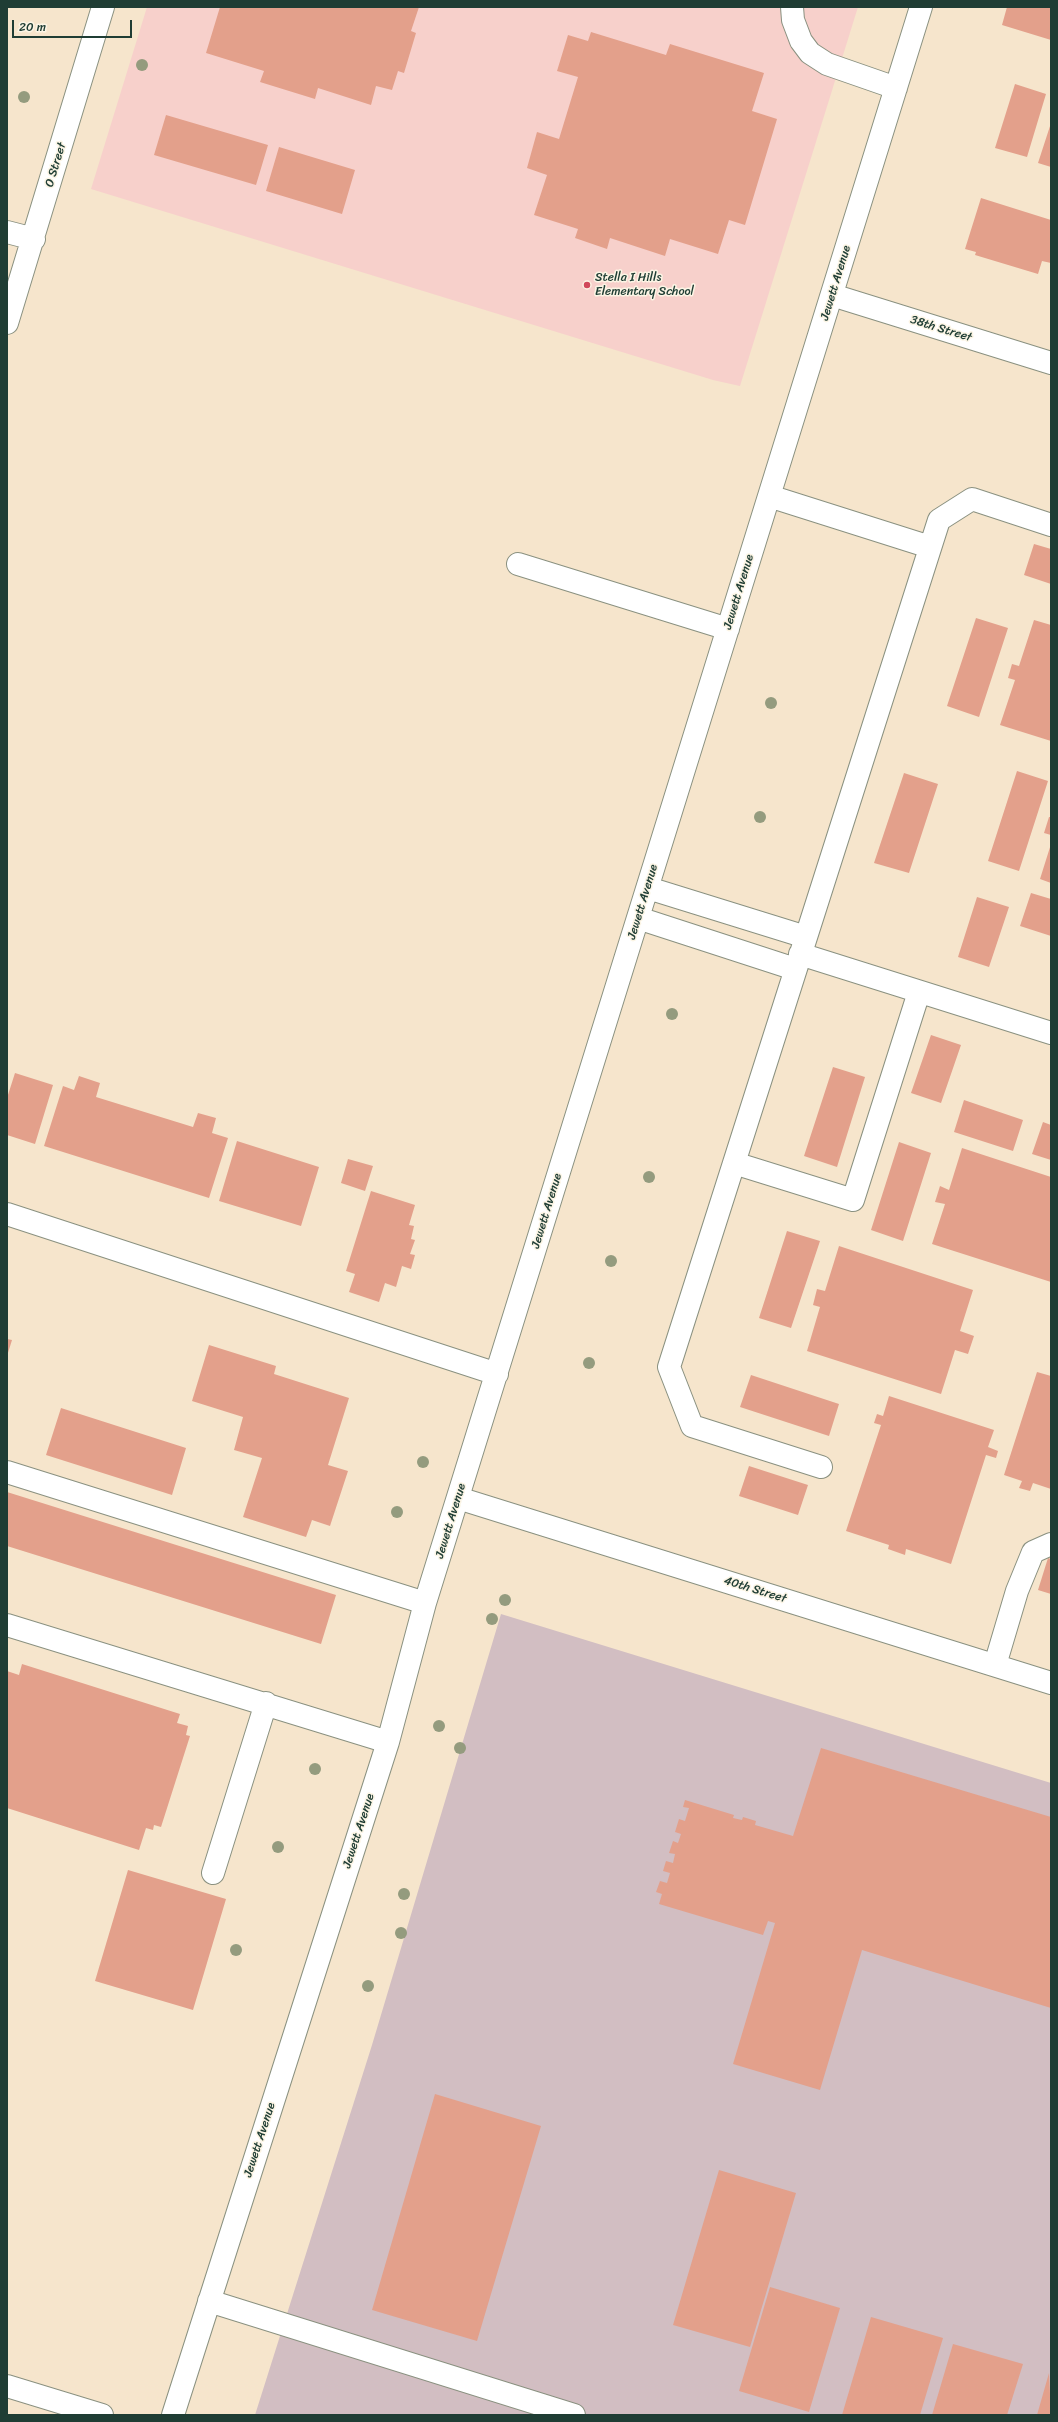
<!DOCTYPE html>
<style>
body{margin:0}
#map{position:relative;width:1058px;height:2422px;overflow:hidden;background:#f6e5cc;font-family:Sriracha,sans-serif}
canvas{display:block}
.frame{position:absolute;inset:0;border:8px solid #1f3d34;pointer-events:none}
.scale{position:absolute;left:12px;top:20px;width:120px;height:18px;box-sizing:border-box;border:2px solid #1f3d34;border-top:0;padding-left:5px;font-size:12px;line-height:14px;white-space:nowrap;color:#1f3d34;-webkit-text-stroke:3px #fcf5e5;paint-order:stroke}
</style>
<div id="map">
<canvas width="1058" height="2422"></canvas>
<div class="frame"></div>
<div class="scale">20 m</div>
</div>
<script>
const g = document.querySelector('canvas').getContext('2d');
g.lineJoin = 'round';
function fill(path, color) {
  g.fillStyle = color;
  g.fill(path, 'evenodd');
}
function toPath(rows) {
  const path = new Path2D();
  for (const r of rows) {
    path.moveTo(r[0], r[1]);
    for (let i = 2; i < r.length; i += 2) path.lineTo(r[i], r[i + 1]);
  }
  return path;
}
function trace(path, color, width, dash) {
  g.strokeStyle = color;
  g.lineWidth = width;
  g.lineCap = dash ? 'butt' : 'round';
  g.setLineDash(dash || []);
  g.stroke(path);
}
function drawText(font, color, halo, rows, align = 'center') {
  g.font = font + ' Sriracha,sans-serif';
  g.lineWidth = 3;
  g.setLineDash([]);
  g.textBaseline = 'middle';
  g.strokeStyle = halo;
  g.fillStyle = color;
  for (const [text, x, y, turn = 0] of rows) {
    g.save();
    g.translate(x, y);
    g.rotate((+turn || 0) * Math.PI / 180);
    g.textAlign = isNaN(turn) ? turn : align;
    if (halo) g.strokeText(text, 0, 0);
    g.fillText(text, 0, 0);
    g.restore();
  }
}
fill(toPath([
 [147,7,858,7,740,386,713,380,91,189]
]), '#f7d0cb');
fill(toPath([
 [501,1614,1051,1783,1051,2415,255,2415,372,2045]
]), '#d2bec2');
fill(toPath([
 [220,7,419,7,411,31,416,33,404,73,398,71,392,90,376,86,371,105,318,88,315,99,260,82,264,71,206,53],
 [1007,7,1051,7,1051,40,1002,25],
 [591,32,666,55,670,44,764,73,752,111,777,119,745,225,729,220,718,254,670,239,665,256,610,238,607,249,575,238,578,229,534,215,547,175,527,168,537,132,559,139,578,77,557,71,568,35,588,41],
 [1015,84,1046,94,1027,157,995,148],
 [166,115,268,145,256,185,154,155],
 [1051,123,1051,167,1038,163],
 [279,147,355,170,342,214,266,191],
 [981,198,1051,220,1051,263,1042,261,1038,274,975,255,976,252,965,249],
 [1034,544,1051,549,1051,584,1024,575],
 [976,618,1008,628,979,717,947,706],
 [1034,620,1051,625,1051,741,1000,725,1015,680,1008,678,1012,664,1019,666],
 [1017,771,1048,781,1019,871,988,861],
 [904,773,938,784,909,873,874,863],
 [1049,817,1051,817,1051,835,1044,833],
 [1051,844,1051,883,1040,879],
 [1031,893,1051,899,1051,936,1020,926],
 [977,897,1009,907,989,967,958,957],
 [931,1035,961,1045,941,1103,911,1093],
 [833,1067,865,1077,837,1167,804,1156],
 [15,1073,53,1085,35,1144,7,1135,7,1098],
 [79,1076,100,1083,96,1097,193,1127,198,1113,216,1118,212,1133,228,1138,209,1198,44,1146,63,1086,74,1090],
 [964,1100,1023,1120,1013,1151,954,1132],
 [1043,1122,1051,1125,1051,1160,1032,1154],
 [237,1141,319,1167,301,1226,219,1201],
 [899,1142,931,1153,903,1241,871,1230],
 [962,1148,1051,1177,1051,1282,932,1244,945,1204,935,1202,940,1186,949,1190],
 [348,1159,373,1166,365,1191,341,1183],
 [371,1191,415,1205,409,1225,414,1226,411,1239,415,1240,410,1254,415,1255,411,1269,402,1266,396,1287,385,1283,379,1302,349,1292,355,1274,346,1271],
 [787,1231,820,1241,791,1328,759,1318],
 [839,1246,973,1290,960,1331,974,1336,968,1354,955,1350,941,1394,807,1351,820,1307,813,1305,817,1289,825,1291],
 [7,1339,12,1340,7,1356],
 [209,1345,276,1366,274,1374,349,1398,328,1465,348,1471,330,1526,312,1520,306,1537,243,1517,262,1458,234,1450,243,1417,192,1401],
 [1037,1372,1051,1376,1051,1489,1033,1483,1030,1491,1019,1488,1022,1481,1004,1475],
 [751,1375,839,1404,829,1436,740,1407],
 [889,1396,994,1430,988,1447,998,1451,996,1458,986,1455,951,1564,906,1549,905,1555,888,1549,889,1545,846,1531,881,1425,874,1423,877,1414,883,1416],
 [61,1408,186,1448,172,1495,46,1455],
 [749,1466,808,1485,798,1515,739,1496],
 [7,1492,336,1595,321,1644,7,1546],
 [1048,1558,1051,1559,1051,1594,1038,1590],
 [22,1664,180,1714,177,1723,188,1726,186,1735,190,1736,161,1827,154,1825,153,1830,146,1828,139,1850,7,1808,7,1671,19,1675],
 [821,1748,1051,1817,1051,2008,862,1950,820,2090,733,2064,775,1923,768,1921,763,1935,659,1904,662,1894,656,1892,660,1881,667,1883,670,1873,663,1871,666,1861,673,1863,675,1854,669,1853,673,1841,678,1843,681,1834,675,1832,679,1819,685,1821,689,1808,683,1807,685,1800,734,1815,733,1818,742,1820,743,1817,756,1821,755,1825,793,1836],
 [128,1870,226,1899,193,2010,95,1981],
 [435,2094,541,2126,477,2341,372,2310],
 [719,2170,796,2193,750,2347,673,2325],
 [770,2287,840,2308,809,2412,739,2391],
 [871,2317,943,2338,920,2415,842,2415],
 [953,2344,1023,2364,1007,2415,932,2415],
 [1049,2373,1051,2415,1037,2415]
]), '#e3a08b');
const minor = toPath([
 [792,7,793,20,801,41,810,53,827,64,896,88],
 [7,232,34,239],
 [832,295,1051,363],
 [7,323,103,7],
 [769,496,930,547],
 [518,564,728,629],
 [648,888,806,937],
 [638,918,795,969],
 [800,954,1051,1033],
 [734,1163,853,1200,919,992],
 [7,1214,497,1374],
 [821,1467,692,1426,669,1367,939,520,972,499,1051,525],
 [7,1472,425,1603],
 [458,1498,1051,1683],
 [7,1625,388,1742],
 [995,1665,1017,1591,1033,1552,1051,1544],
 [213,1873,266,1703],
 [209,2301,574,2415],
 [7,2386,102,2415],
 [173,2415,388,1742,425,1603,921,7]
]);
trace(minor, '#8a9180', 24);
trace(minor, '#fff', 22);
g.fillStyle = '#949b7e';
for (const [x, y] of [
 [142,65],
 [24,97],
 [771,703],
 [760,817],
 [672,1014],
 [649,1177],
 [611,1261],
 [589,1363],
 [423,1462],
 [397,1512],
 [505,1600],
 [492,1619],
 [439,1726],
 [460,1748],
 [315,1769],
 [278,1847],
 [404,1894],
 [401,1933],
 [236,1950],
 [368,1986]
]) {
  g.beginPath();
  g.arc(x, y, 6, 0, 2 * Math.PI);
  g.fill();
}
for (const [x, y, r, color] of [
 [587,285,4,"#d1495b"]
]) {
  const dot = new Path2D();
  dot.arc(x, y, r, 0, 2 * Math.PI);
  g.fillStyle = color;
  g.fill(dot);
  trace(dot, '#fcf5e5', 1.5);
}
drawText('12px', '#1f3d34', '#fcf5e5', [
 ["O Street",56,165,-73],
 ["Jewett Avenue",836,283,-73],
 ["38th Street",941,329,17],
 ["Jewett Avenue",739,592,-73],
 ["Jewett Avenue",643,902,-73],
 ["Jewett Avenue",547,1211,-73],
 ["Jewett Avenue",451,1521,-73],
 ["40th Street",755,1590,17],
 ["Jewett Avenue",359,1831,-72],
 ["Jewett Avenue",260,2140,-72]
]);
drawText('12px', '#1f3d34', '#fcf5e5', [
 ["Stella I Hills",595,278],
 ["Elementary School",595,292]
], 'left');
</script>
